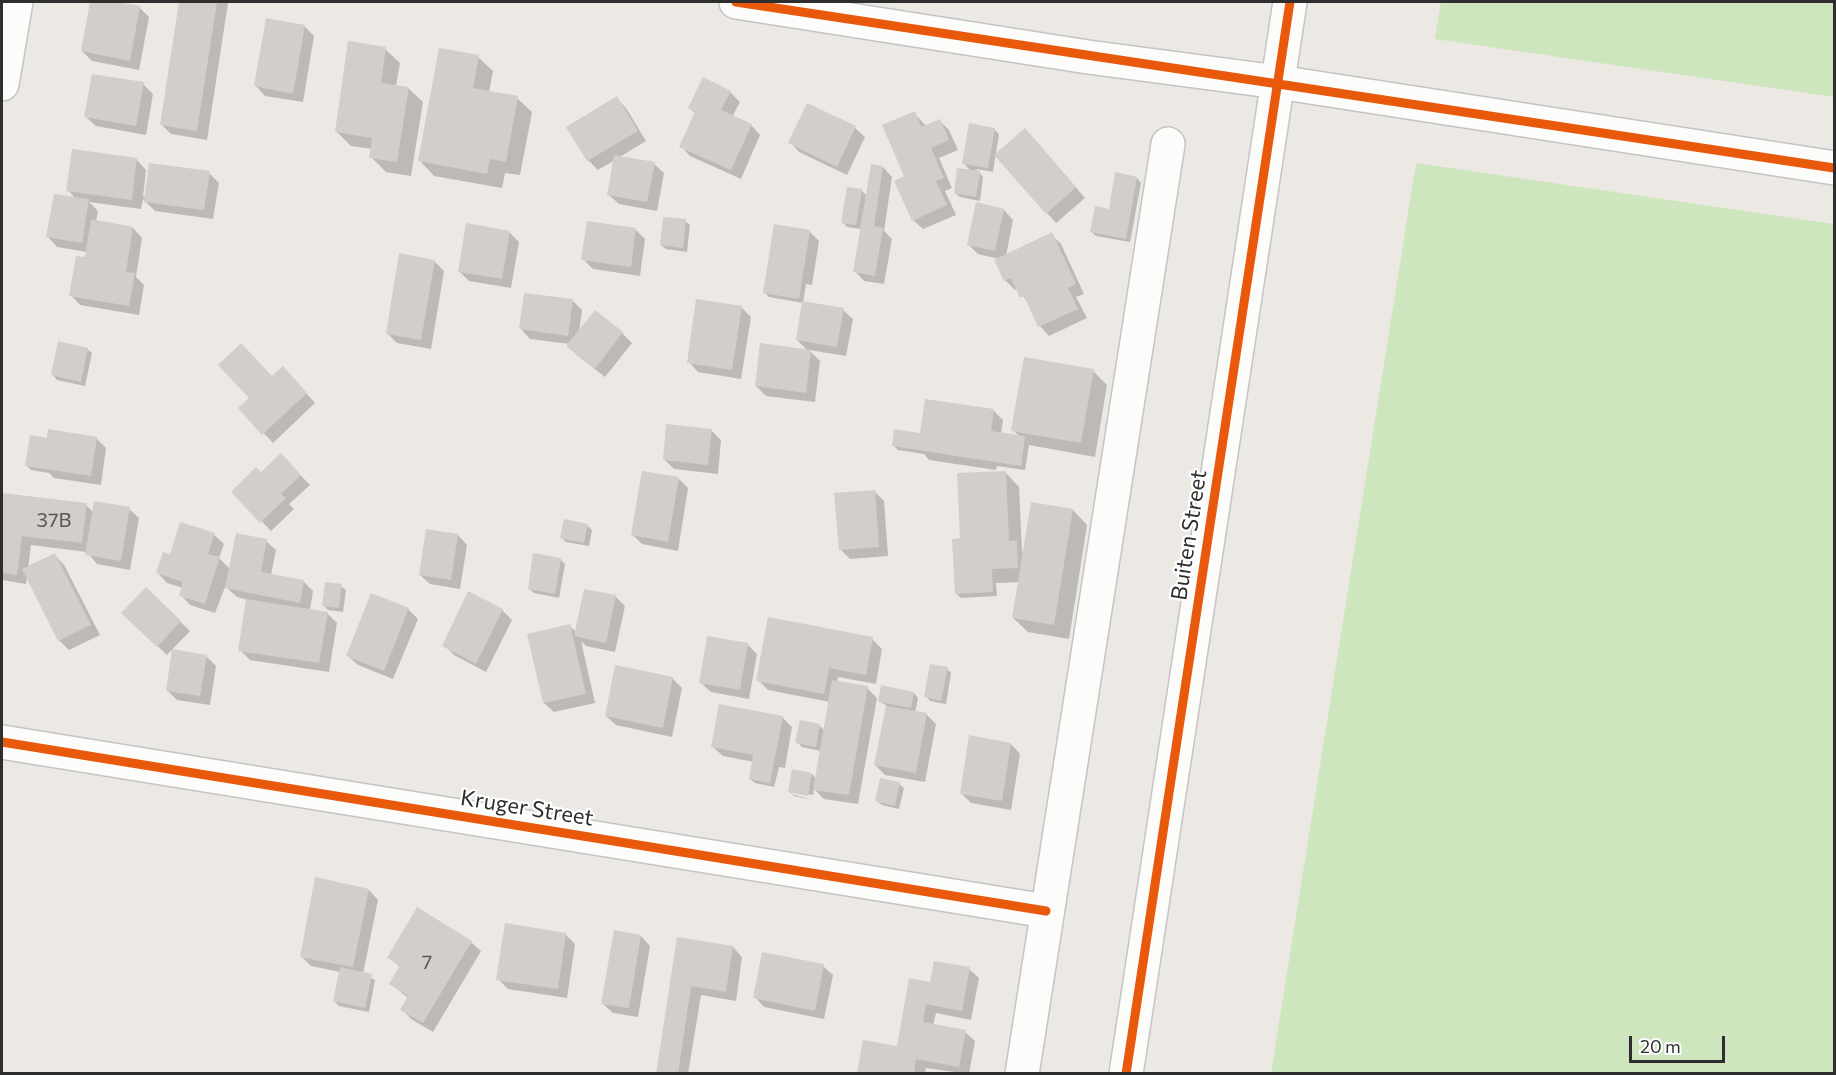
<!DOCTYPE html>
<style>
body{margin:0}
#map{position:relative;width:1836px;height:1075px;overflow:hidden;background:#ece8e4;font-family:Commissioner,sans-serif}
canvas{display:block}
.frame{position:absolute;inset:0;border:3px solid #2e2e2e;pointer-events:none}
.scale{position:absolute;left:1629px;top:1036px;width:96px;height:27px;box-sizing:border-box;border:3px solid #2e2e2e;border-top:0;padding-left:8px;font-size:18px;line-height:21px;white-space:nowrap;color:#2e2e2e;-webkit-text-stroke:4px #fff;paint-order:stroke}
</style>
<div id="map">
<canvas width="1836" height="1075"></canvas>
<div class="frame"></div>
<div class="scale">20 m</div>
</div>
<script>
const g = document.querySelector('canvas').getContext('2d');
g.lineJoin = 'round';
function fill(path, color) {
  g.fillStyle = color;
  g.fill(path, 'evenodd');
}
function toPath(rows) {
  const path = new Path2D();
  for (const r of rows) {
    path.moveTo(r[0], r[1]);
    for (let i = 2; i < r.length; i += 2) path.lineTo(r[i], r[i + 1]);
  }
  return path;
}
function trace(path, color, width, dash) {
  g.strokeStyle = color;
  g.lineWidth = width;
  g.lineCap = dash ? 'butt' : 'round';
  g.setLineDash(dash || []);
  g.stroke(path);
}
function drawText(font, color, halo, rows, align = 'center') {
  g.font = font + ' Commissioner,sans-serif';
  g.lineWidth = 4.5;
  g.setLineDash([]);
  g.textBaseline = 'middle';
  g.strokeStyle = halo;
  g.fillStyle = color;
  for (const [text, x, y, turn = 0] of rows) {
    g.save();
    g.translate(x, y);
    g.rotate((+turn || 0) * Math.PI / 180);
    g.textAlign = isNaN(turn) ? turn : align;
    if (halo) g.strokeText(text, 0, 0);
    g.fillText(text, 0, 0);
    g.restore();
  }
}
fill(toPath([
 [1441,2,1834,2,1834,97,1435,39],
 [1416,163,1834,224,1834,1073,1271,1073]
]), '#cee6be');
fill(toPath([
 [91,2,139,7,149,17,139,70,92,61,82,51],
 [180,2,228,3,207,140,171,134,161,124],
 [304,26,314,36,303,102,265,96,256,86],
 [385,49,400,63,396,86,408,88,423,102,411,176,386,172,371,157,372,149,351,146,336,131],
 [478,57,493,71,489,92,517,98,532,112,520,175,505,173,502,188,434,176,420,161],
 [143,84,153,94,146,135,96,126,86,117],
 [730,92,740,102,732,117,751,125,760,135,741,179,690,156,681,146,696,114,689,108],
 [616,98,626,108,646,141,618,158,654,164,664,173,657,211,619,204,609,195,615,160,598,170,588,160],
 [807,105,855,128,865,137,847,175,799,152,790,142],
 [914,113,926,126,940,121,949,130,958,150,939,158,952,188,945,191,956,215,923,229,913,220,906,177],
 [994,129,999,134,993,172,976,169,983,177,980,201,960,197,955,193,971,171,963,163],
 [1035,140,1085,198,1056,223,1047,213],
 [137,160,146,170,143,197,209,173,219,183,213,219,155,211,143,199,141,209,89,202,98,211,96,221,133,228,142,238,136,277,144,285,139,315,80,305,71,295,87,252,57,247,48,237,76,199,68,190],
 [883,167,892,177,884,231,892,239,884,284,864,281,855,271,862,229,847,227,843,222,849,188,862,191,867,196],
 [1117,174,1137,178,1141,183,1130,242,1096,236,1091,231,1110,211],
 [1004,210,1013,220,1006,256,1051,234,1061,244,1084,294,1076,297,1087,318,1049,336,1040,326,1030,306,1018,289,1015,290,1005,280,999,259,978,254,968,244],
 [685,221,690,225,687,252,666,249,661,245],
 [636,230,645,239,640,276,593,269,583,259],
 [509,232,519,242,511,288,469,281,459,271],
 [810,232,819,241,812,285,806,284,803,303,843,310,853,319,846,356,809,350,820,361,815,402,766,396,756,386,808,351,797,340,803,303,769,297,765,293],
 [434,261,444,271,431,349,397,343,387,333],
 [572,300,582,310,579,333,622,333,632,343,605,377,578,356,568,346,570,344,530,339,521,329],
 [741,307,751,317,741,379,698,372,689,362],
 [87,349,92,353,85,386,57,380,53,375],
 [1093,371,1107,385,1095,457,1029,445,1025,470,997,466,996,470,929,460,924,454,898,450,894,446,919,434,994,411,1003,420,1001,434,1020,437,1013,430],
 [272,378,292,378,315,403,273,443,240,408],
 [711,430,721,440,718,474,674,469,665,460],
 [96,438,106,448,101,485,54,478,49,473,31,470,27,466,48,440],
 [281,455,310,485,289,504,294,509,271,531,233,492,261,474],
 [1005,472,1019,487,1022,552,1073,510,1087,525,1069,639,1028,632,1013,618,1019,582,996,583,997,596,961,598,956,593,962,540],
 [679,479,688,488,678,551,642,544,633,535],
 [874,491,884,501,888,556,850,559,840,549],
 [2,495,86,505,94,513,129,509,139,518,130,570,97,564,87,552,31,545,28,568,55,555,64,565,100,635,69,650,59,640,27,577,26,584,2,580],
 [587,525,592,530,589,546,566,542,562,538],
 [214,535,224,544,219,558,230,569,266,541,276,550,271,575,304,582,313,591,310,610,327,613,337,623,329,672,250,660,240,650,248,600,237,597,227,588,230,574,215,613,190,605,181,595,183,588,167,583,158,573,171,556],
 [458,535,467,545,460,589,430,584,420,575],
 [560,559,565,564,559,598,534,593,529,589],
 [341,586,346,590,343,612,328,610,323,605],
 [146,589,190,631,167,655,123,613],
 [615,596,625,606,615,652,586,646,581,641,595,703,554,712,544,703,570,626,577,633],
 [408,609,418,619,393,679,358,665,348,656],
 [502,610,512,620,486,672,454,655,444,645],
 [872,639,882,649,876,684,838,677,837,682,867,688,877,698,858,804,824,799,814,789,813,795,792,791,792,794,812,800,794,796,789,791,812,774,816,779,821,751,802,747,797,742,819,725,825,731,830,702,768,690,758,680],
 [747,644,757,654,749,699,711,692,701,683],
 [206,656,216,666,210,705,177,700,167,690],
 [947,669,951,673,946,704,930,701,926,696],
 [672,678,682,688,672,737,616,725,606,716],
 [914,693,918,698,915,713,927,715,936,724,925,782,885,775,875,765,887,706,879,701],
 [782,717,792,727,785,768,779,767,774,787,755,783,750,779,754,762,723,756,713,747],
 [1011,744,1020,754,1011,810,971,803,961,793],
 [899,784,904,788,899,809,882,805,877,801],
 [369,890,378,900,363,974,375,980,369,1012,339,1006,334,1001,340,972,311,966,301,956],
 [565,934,575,944,567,998,508,989,498,979],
 [641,936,650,946,638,1017,613,1013,603,1004],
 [678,939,733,947,742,957,736,1001,701,995,688,1074,657,1074],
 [471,942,481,951,433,1032,411,1019,402,1009,408,998,391,984,401,968,389,957],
 [823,966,833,975,824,1019,764,1007,755,997],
 [969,969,979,978,971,1020,936,1013,933,1026,965,1032,975,1041,969,1074,926,1068,925,1074,859,1074,898,1048,931,984]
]), '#0003');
fill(toPath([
 [90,2,117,2,140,6,130,61,81,51],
 [179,2,217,2,197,131,160,125],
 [266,18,305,25,293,94,254,86],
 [348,41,386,47,381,83,409,87,397,162,369,158,372,138,335,132],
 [439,48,479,55,473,88,518,96,506,162,490,159,487,174,418,161],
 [92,74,144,82,136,126,84,117],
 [703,77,731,91,721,110,752,124,731,170,679,147,695,112,688,108],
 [617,96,638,131,587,161,566,127],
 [807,103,856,126,837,167,788,143],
 [915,111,921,127,940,119,949,140,931,148,944,178,936,181,947,205,912,221,894,181,904,176,882,125],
 [969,123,995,128,988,168,962,164],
 [1025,128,1076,187,1046,214,994,155],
 [72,149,137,158,132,200,66,191],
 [614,155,655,162,647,202,607,195],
 [149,163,210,171,204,210,144,202],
 [871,164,883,166,874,226,883,228,875,276,853,272],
 [957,168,980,171,976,197,954,193],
 [1115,172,1137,177,1126,239,1090,232,1095,206,1109,209],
 [847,187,862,189,856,225,841,223],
 [54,194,89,199,82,243,46,237],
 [976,202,1004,209,995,251,967,245],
 [663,217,686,219,683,248,660,245],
 [91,219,133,227,126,272,135,273,129,306,69,296,76,256,85,257],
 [587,221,636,228,631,267,581,260],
 [466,223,510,231,502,279,458,272],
 [774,224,810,230,799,299,763,293],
 [1052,232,1076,284,1068,288,1078,309,1038,327,1024,296,1020,298,1011,278,1004,281,994,260],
 [399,253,435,260,421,340,386,334],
 [524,293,573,299,568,336,519,329],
 [696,299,742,306,732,370,687,363],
 [802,301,844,308,837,347,796,340],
 [595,310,623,332,595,369,566,346],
 [58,341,88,348,81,382,51,375],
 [241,343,272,376,283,366,307,393,262,435,238,408,249,398,218,365],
 [760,343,811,350,806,393,755,386],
 [1024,357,1094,369,1081,443,1011,431],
 [925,399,994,409,991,431,1025,436,1021,466,892,446,894,429,920,433],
 [666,424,712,429,708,465,663,460],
 [48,429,97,437,91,476,25,466,30,435,47,438],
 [281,453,301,475,281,494,286,498,260,523,231,492,256,467,261,472],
 [642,471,679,477,668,542,631,535],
 [1006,471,1009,541,1017,540,1018,568,992,569,993,592,955,594,952,539,960,538,957,473],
 [875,490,879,547,839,550,834,493],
 [2,493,87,503,82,543,22,536,17,575,2,573],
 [94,501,130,507,121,561,85,555],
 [1031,502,1073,509,1054,625,1012,618],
 [564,519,588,524,584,543,560,538],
 [180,522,215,533,208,554,220,557,205,604,179,596,183,582,156,573,163,552,170,554],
 [426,529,458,534,451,580,419,575],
 [236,533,267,539,261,572,304,580,300,603,225,588],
 [55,553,91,625,58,641,22,569],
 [533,553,561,558,555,594,528,589],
 [325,582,342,584,339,608,322,606],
 [146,587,181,621,157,647,121,613],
 [584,589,616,595,606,643,574,636],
 [468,591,503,609,476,664,442,646],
 [371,593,409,608,384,671,346,656],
 [246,599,328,612,319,663,238,651],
 [768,617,873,637,866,675,829,668,824,694,756,681],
 [570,624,586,694,543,703,527,634],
 [707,636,748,643,740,690,699,683],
 [172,649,207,655,200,696,166,691],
 [930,664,948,667,941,701,924,697],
 [615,665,673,677,663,728,605,716],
 [832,680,868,686,849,795,813,790],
 [881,685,914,692,911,708,878,702],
 [719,704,783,716,770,783,749,779,753,755,711,747],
 [886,706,927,713,916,773,874,765],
 [800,720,820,724,816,747,795,743],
 [969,735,1011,743,1002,801,960,794],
 [792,769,812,773,808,796,788,792],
 [880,778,900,782,895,806,875,801],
 [315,877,369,889,353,967,300,957],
 [417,907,472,941,423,1023,400,1010,408,996,389,984,400,966,387,958],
 [505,923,566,933,558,989,496,980],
 [614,930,641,935,629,1008,601,1004],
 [677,937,733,946,726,992,691,986,678,1074,656,1074],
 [762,952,824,964,815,1011,753,998],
 [934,961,970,967,962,1011,926,1004,923,1022,966,1030,959,1067,916,1059,914,1074,857,1074,863,1040,897,1046,909,978,930,982],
 [340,967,372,974,365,1008,333,1001]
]), '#d1cecb');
const street = toPath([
 [1278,82,1834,168],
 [2,84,16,2],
 [2,742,1046,911],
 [1022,1074,1168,144]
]);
const secondary = toPath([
 [736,2,1088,57,1278,82],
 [1126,1074,1290,2]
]);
trace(street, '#c5c4c5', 36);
trace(secondary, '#c5c4c5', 36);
trace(street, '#fcfcfb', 33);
trace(secondary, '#fcfcfb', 33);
trace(toPath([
 [736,2,1834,168],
 [2,742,1046,911],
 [1126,1074,1290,2]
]), '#e8590c', 9);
drawText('20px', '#585857', null, [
 ["37B",54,520],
 ["7",427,962]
]);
drawText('22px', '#2e2e2e', '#fff', [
 ["Buiten Street",1189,535,-81],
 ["Kruger Street",527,808,9]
]);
</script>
